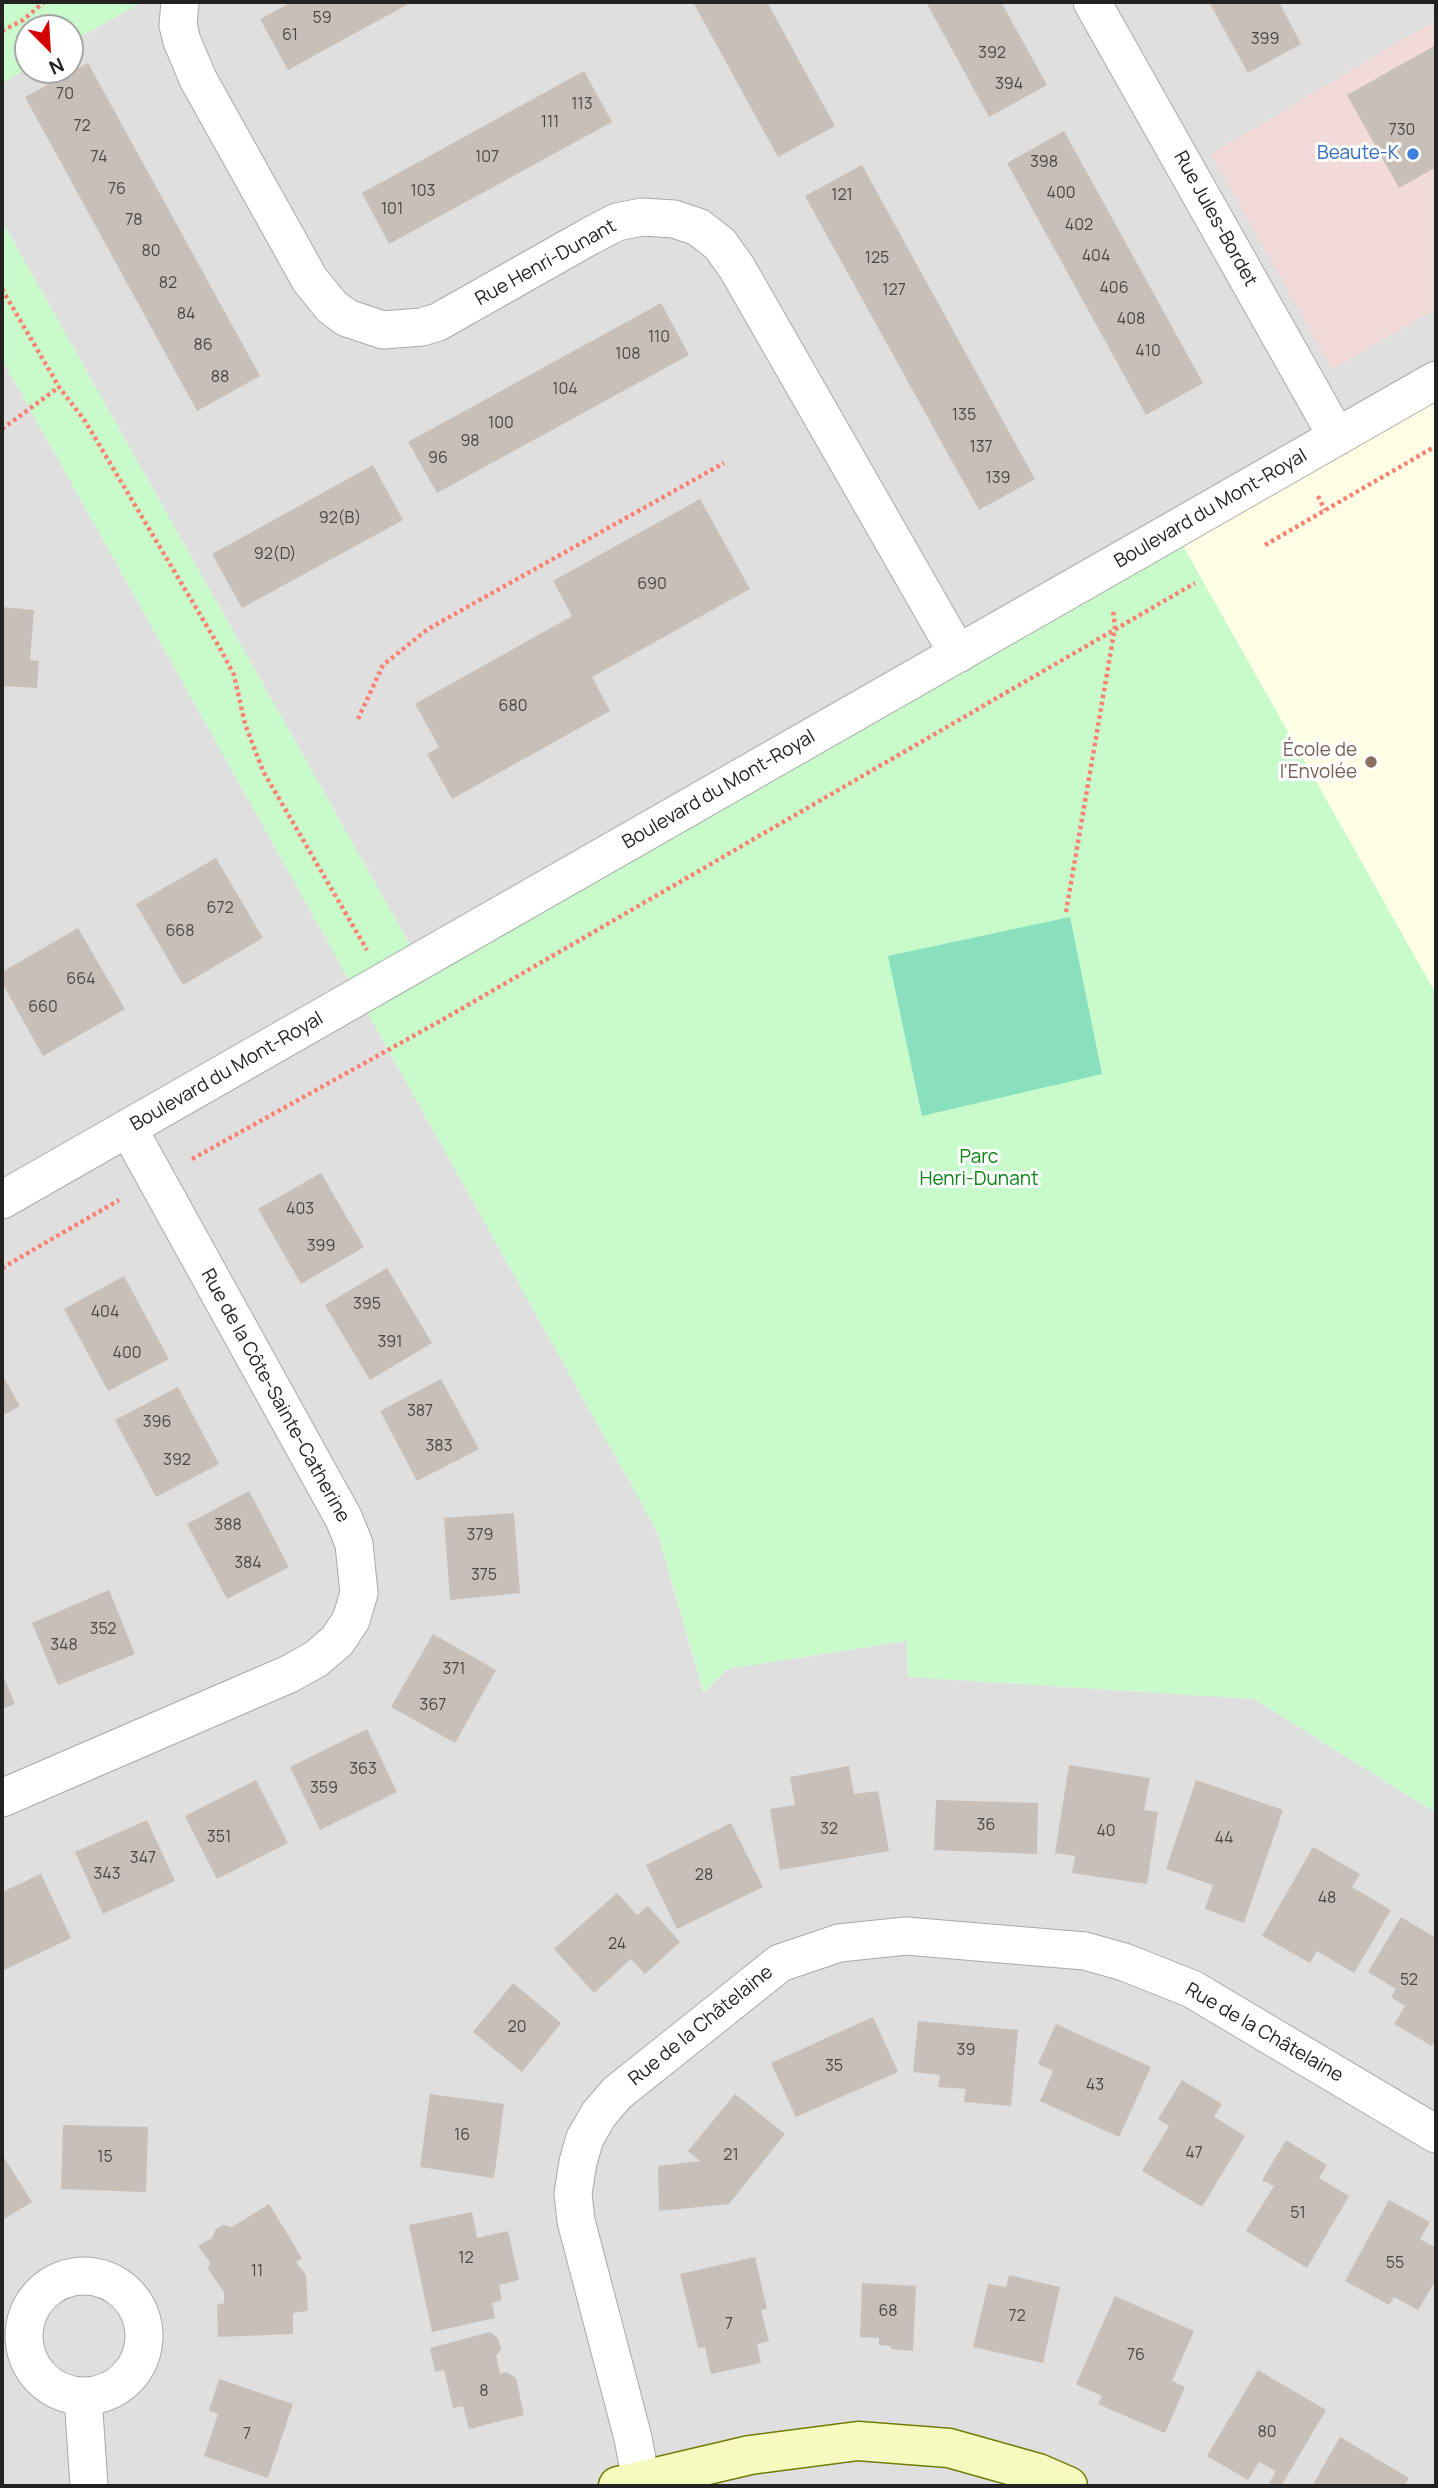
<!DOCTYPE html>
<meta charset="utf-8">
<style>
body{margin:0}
#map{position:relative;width:1438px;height:2488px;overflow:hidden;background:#f2efe9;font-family:Manrope,sans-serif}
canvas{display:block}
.frame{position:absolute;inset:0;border:4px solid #222;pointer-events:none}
.north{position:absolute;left:14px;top:14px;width:70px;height:70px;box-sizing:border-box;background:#fff;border:2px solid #a7a7a7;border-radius:50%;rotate:156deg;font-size:19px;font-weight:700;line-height:28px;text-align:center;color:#222}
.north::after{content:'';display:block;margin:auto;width:24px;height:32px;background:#d40000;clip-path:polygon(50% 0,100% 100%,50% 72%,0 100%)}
</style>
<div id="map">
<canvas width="1438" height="2488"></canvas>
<div class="frame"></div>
<div class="north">N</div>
</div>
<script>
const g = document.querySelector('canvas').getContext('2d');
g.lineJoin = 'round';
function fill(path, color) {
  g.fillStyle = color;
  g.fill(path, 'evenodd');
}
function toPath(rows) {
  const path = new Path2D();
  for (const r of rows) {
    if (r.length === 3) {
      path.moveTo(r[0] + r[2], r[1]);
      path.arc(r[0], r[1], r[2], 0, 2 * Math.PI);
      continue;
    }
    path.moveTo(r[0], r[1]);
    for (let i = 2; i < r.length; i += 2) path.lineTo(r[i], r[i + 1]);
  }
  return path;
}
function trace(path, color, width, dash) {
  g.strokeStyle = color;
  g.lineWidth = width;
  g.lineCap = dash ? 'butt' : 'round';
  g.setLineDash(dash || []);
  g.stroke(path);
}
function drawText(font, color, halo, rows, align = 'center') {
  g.font = font + ' Manrope,sans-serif';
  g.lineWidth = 6;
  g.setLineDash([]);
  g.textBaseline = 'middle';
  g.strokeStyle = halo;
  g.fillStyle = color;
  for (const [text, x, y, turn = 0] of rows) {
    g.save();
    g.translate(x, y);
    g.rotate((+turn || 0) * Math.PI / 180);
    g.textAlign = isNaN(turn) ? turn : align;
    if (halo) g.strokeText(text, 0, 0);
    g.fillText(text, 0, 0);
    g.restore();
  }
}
fill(toPath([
 [142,2,1436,2,1436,380,419,961,2,221,2,83,28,68,70,70,70,43],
 [2,359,657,1531,703,1692,727,1669,907,1641,908,1677,1254,1699,1436,1813,1436,2486,2,2486]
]), '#e0dfdf');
fill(toPath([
 [1436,20,1436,309,1332,369,1211,154]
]), '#f2dad9');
fill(toPath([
 [1436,380,1436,994,1174,530]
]), '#ffffe5');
fill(toPath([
 [2,2,142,2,70,43,70,28,28,28,28,68,2,83],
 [2,221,419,961,1174,530,1436,994,1436,1813,1254,1699,908,1677,906,1641,727,1669,704,1693,657,1531,2,359]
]), '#c8facc');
fill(toPath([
 [1070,917,1102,1074,922,1116,888,956]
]), '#88e0be');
fill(toPath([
 [292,2,412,2,288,70,260,19],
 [693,2,767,2,835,126,778,157],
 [926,2,1001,2,1047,85,989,117],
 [1209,2,1279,2,1301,44,1248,73],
 [1436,45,1436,167,1399,188,1347,95],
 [88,63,260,376,197,411,25,97],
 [584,71,612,122,389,244,362,193],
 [1064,131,1203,383,1146,415,1007,163],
 [862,165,1035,479,979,510,805,196],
 [661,303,689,355,437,493,408,442],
 [373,465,403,520,242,608,212,554],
 [700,499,750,589,592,677,610,711,452,799,427,754,439,747,415,704,572,616,553,581],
 [2,607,34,610,30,660,39,661,37,688,2,686],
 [216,858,263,938,183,985,136,904],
 [78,928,125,1009,43,1056,2,983,2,972],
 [321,1173,364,1247,301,1284,258,1209],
 [387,1268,432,1343,370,1380,325,1305],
 [124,1276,169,1359,108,1391,64,1309],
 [2,1374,20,1406,2,1416],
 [441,1379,479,1449,417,1481,380,1411],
 [178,1387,219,1464,156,1497,115,1420],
 [249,1491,289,1567,227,1599,187,1524],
 [514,1513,520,1593,450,1600,444,1518],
 [109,1590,135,1654,58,1685,32,1623],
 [433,1634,496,1670,455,1743,391,1707],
 [2,1673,15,1704,2,1709],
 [367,1729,397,1792,320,1830,290,1767],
 [1069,1765,1150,1778,1144,1810,1158,1812,1147,1884,1072,1873,1075,1856,1055,1853],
 [849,1766,854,1794,878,1791,889,1851,780,1870,770,1809,795,1805,790,1777],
 [256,1780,288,1843,217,1879,185,1816],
 [1196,1780,1283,1810,1244,1923,1205,1909,1213,1885,1166,1869],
 [936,1800,1038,1803,1037,1854,934,1850],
 [147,1820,175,1881,103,1914,75,1852],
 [731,1823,763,1887,677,1929,646,1865],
 [1313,1847,1360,1874,1352,1887,1391,1910,1354,1973,1317,1951,1310,1963,1262,1936],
 [41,1874,71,1938,2,1971,2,1892],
 [617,1893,637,1915,648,1906,680,1942,645,1974,631,1959,594,1993,554,1949],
 [1401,1917,1436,1938,1436,2038,1432,2046,1394,2024,1405,2006,1391,1997,1396,1989,1368,1972],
 [513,1983,561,2023,522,2072,473,2032],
 [873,2017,898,2072,796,2117,771,2063],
 [918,2021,1018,2030,1011,2106,964,2102,966,2089,938,2087,940,2075,913,2072],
 [1056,2024,1151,2067,1119,2137,1040,2101,1053,2071,1038,2064],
 [1182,2080,1222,2104,1214,2117,1245,2136,1202,2207,1142,2171,1169,2126,1158,2119],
 [430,2094,504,2104,494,2178,420,2167],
 [735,2094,785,2134,729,2204,659,2211,658,2166,700,2161,688,2151],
 [63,2125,148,2127,146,2192,61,2189],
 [1286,2140,1327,2165,1319,2178,1349,2196,1307,2268,1246,2231,1274,2186,1262,2180],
 [3,2156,32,2202,2,2220,2,2157],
 [1389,2200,1430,2222,1420,2239,1436,2248,1436,2280,1418,2310,1394,2297,1389,2305,1345,2281],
 [269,2204,302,2258,296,2262,306,2275,308,2311,293,2313,293,2334,218,2337,217,2305,224,2303,224,2292,208,2269,210,2262,198,2246,212,2238,216,2229,223,2225,232,2227],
 [472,2212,477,2238,508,2231,519,2280,499,2285,502,2300,492,2303,495,2318,432,2332,409,2225],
 [755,2257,767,2309,761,2310,769,2341,757,2344,761,2363,711,2374,705,2347,698,2348,680,2274],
 [1009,2275,1060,2287,1043,2363,973,2347,988,2284,1006,2287],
 [862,2283,916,2286,913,2351,891,2349,891,2346,879,2345,879,2338,860,2337],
 [1115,2296,1194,2331,1172,2381,1185,2387,1165,2433,1098,2404,1102,2396,1076,2384],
 [490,2332,498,2338,501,2349,496,2356,500,2374,506,2372,516,2378,524,2415,469,2429,463,2406,453,2408,444,2370,435,2372,430,2348],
 [1258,2370,1326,2410,1281,2486,1269,2483,1276,2471,1259,2462,1248,2480,1207,2456],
 [219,2379,293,2404,268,2478,204,2456,218,2414,209,2411],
 [1340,2437,1409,2478,1404,2486,1312,2486]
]), '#c7bfb8');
const street = toPath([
 [180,2,178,25,182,41,198,79,310,280,332,307,347,318,383,330,422,327,438,322,590,236,617,222,642,217,674,219,698,227,720,244,737,268,958,654],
 [1092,2,1337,437],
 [2,1200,1436,380],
 [2,1798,289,1674,316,1659,337,1641,351,1620,359,1593,354,1544,344,1519,128,1128],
 [84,2336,60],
 [83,2397,89,2486],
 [641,2481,633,2438,576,2221,573,2194,578,2162,585,2138,599,2114,617,2093,780,1963,839,1943,906,1936,1085,1951,1124,1962,1192,1989,1436,2134]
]);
const secondary = toPath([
 [618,2486,750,2455,858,2441,949,2448,1038,2473,1068,2486]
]);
trace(street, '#a9a9a9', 39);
trace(secondary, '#707d05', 41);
trace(toPath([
 [2,31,23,20,44,2],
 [2,289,59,387,85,421,221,650,234,675,245,724,263,771,367,950],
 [2,429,59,387],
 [1318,496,1325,510],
 [1265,545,1436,446],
 [358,719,383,665,428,629,724,463],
 [1066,912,1115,627,1113,609],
 [192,1159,442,1020,1195,583],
 [2,1268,119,1200]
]), '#fa8072', 4.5, [3.5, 3.5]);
trace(street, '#fff', 37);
trace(secondary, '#f7fabf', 38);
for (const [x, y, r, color] of [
 [1413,154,7,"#3f7fe0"],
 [1371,762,7,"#8d6e63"]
]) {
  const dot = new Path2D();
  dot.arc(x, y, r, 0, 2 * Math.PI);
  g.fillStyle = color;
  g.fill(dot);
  trace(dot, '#fff', 2.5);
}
drawText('16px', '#4b4948', null, [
 ["59",322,19],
 ["61",290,36],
 ["399",1265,40],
 ["392",992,54],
 ["394",1009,85],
 ["70",65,95],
 ["113",582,105],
 ["111",550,123],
 ["72",82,127],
 ["730",1402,131],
 ["74",99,158],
 ["107",487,158],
 ["398",1044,163],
 ["76",117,190],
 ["103",423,192],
 ["400",1061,194],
 ["121",842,196],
 ["101",392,210],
 ["78",134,221],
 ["402",1079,226],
 ["80",151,252],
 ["404",1096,257],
 ["125",877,259],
 ["82",168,284],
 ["406",1114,289],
 ["127",894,291],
 ["84",186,315],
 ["408",1131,320],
 ["110",659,338],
 ["86",203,346],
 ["410",1148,352],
 ["108",628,355],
 ["88",220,378],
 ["104",565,390],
 ["135",964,416],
 ["100",501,424],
 ["98",470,442],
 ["137",981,448],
 ["96",438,459],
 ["139",998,479],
 ["92(B)",340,519],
 ["92(D)",275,555],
 ["690",652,585],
 ["680",513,707],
 ["672",220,909],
 ["668",180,932],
 ["664",81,980],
 ["660",43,1008],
 ["403",300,1210],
 ["399",321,1247],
 ["395",367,1305],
 ["404",105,1313],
 ["391",390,1343],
 ["400",127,1354],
 ["387",420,1412],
 ["396",157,1423],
 ["383",439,1447],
 ["392",177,1461],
 ["388",228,1526],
 ["379",480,1536],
 ["384",248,1564],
 ["375",484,1576],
 ["352",103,1630],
 ["348",64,1646],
 ["371",454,1670],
 ["367",433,1706],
 ["363",363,1770],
 ["359",324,1789],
 ["36",986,1826],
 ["32",829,1830],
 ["40",1106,1832],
 ["351",219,1838],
 ["44",1224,1839],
 ["347",143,1859],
 ["343",107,1875],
 ["28",704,1876],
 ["48",1327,1899],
 ["24",617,1945],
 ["52",1409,1981],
 ["20",517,2028],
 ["39",966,2051],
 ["35",834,2067],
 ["43",1095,2086],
 ["16",462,2136],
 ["47",1194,2154],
 ["21",731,2156],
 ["15",105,2158],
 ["51",1298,2214],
 ["12",466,2259],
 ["55",1395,2264],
 ["11",257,2272],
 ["68",888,2312],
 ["72",1017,2317],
 ["7",729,2325],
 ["76",1136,2356],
 ["8",484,2392],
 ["80",1267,2433],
 ["7",247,2435]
]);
drawText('19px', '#366cbe', '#fff', [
 ["Beaute-K",1399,154]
], 'right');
drawText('19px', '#222', '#fff', [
 ["Rue Jules-Bordet",1215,219,61],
 ["Rue Henri-Dunant",546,263,-29],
 ["Boulevard du Mont-Royal",1211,509,-30],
 ["Boulevard du Mont-Royal",719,790,-30],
 ["Boulevard du Mont-Royal",227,1072,-30],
 ["Rue de la Côte-Sainte-Catherine",275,1396,61],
 ["Rue de la Châtelaine",701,2026,-39],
 ["Rue de la Châtelaine",1264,2033,30]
]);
drawText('19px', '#785e54', '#fff', [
 ["École de",1357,751],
 ["l'Envolée",1357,773]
], 'right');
drawText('19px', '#0c8416', '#fff', [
 ["Parc",979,1158],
 ["Henri-Dunant",979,1180]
]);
</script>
